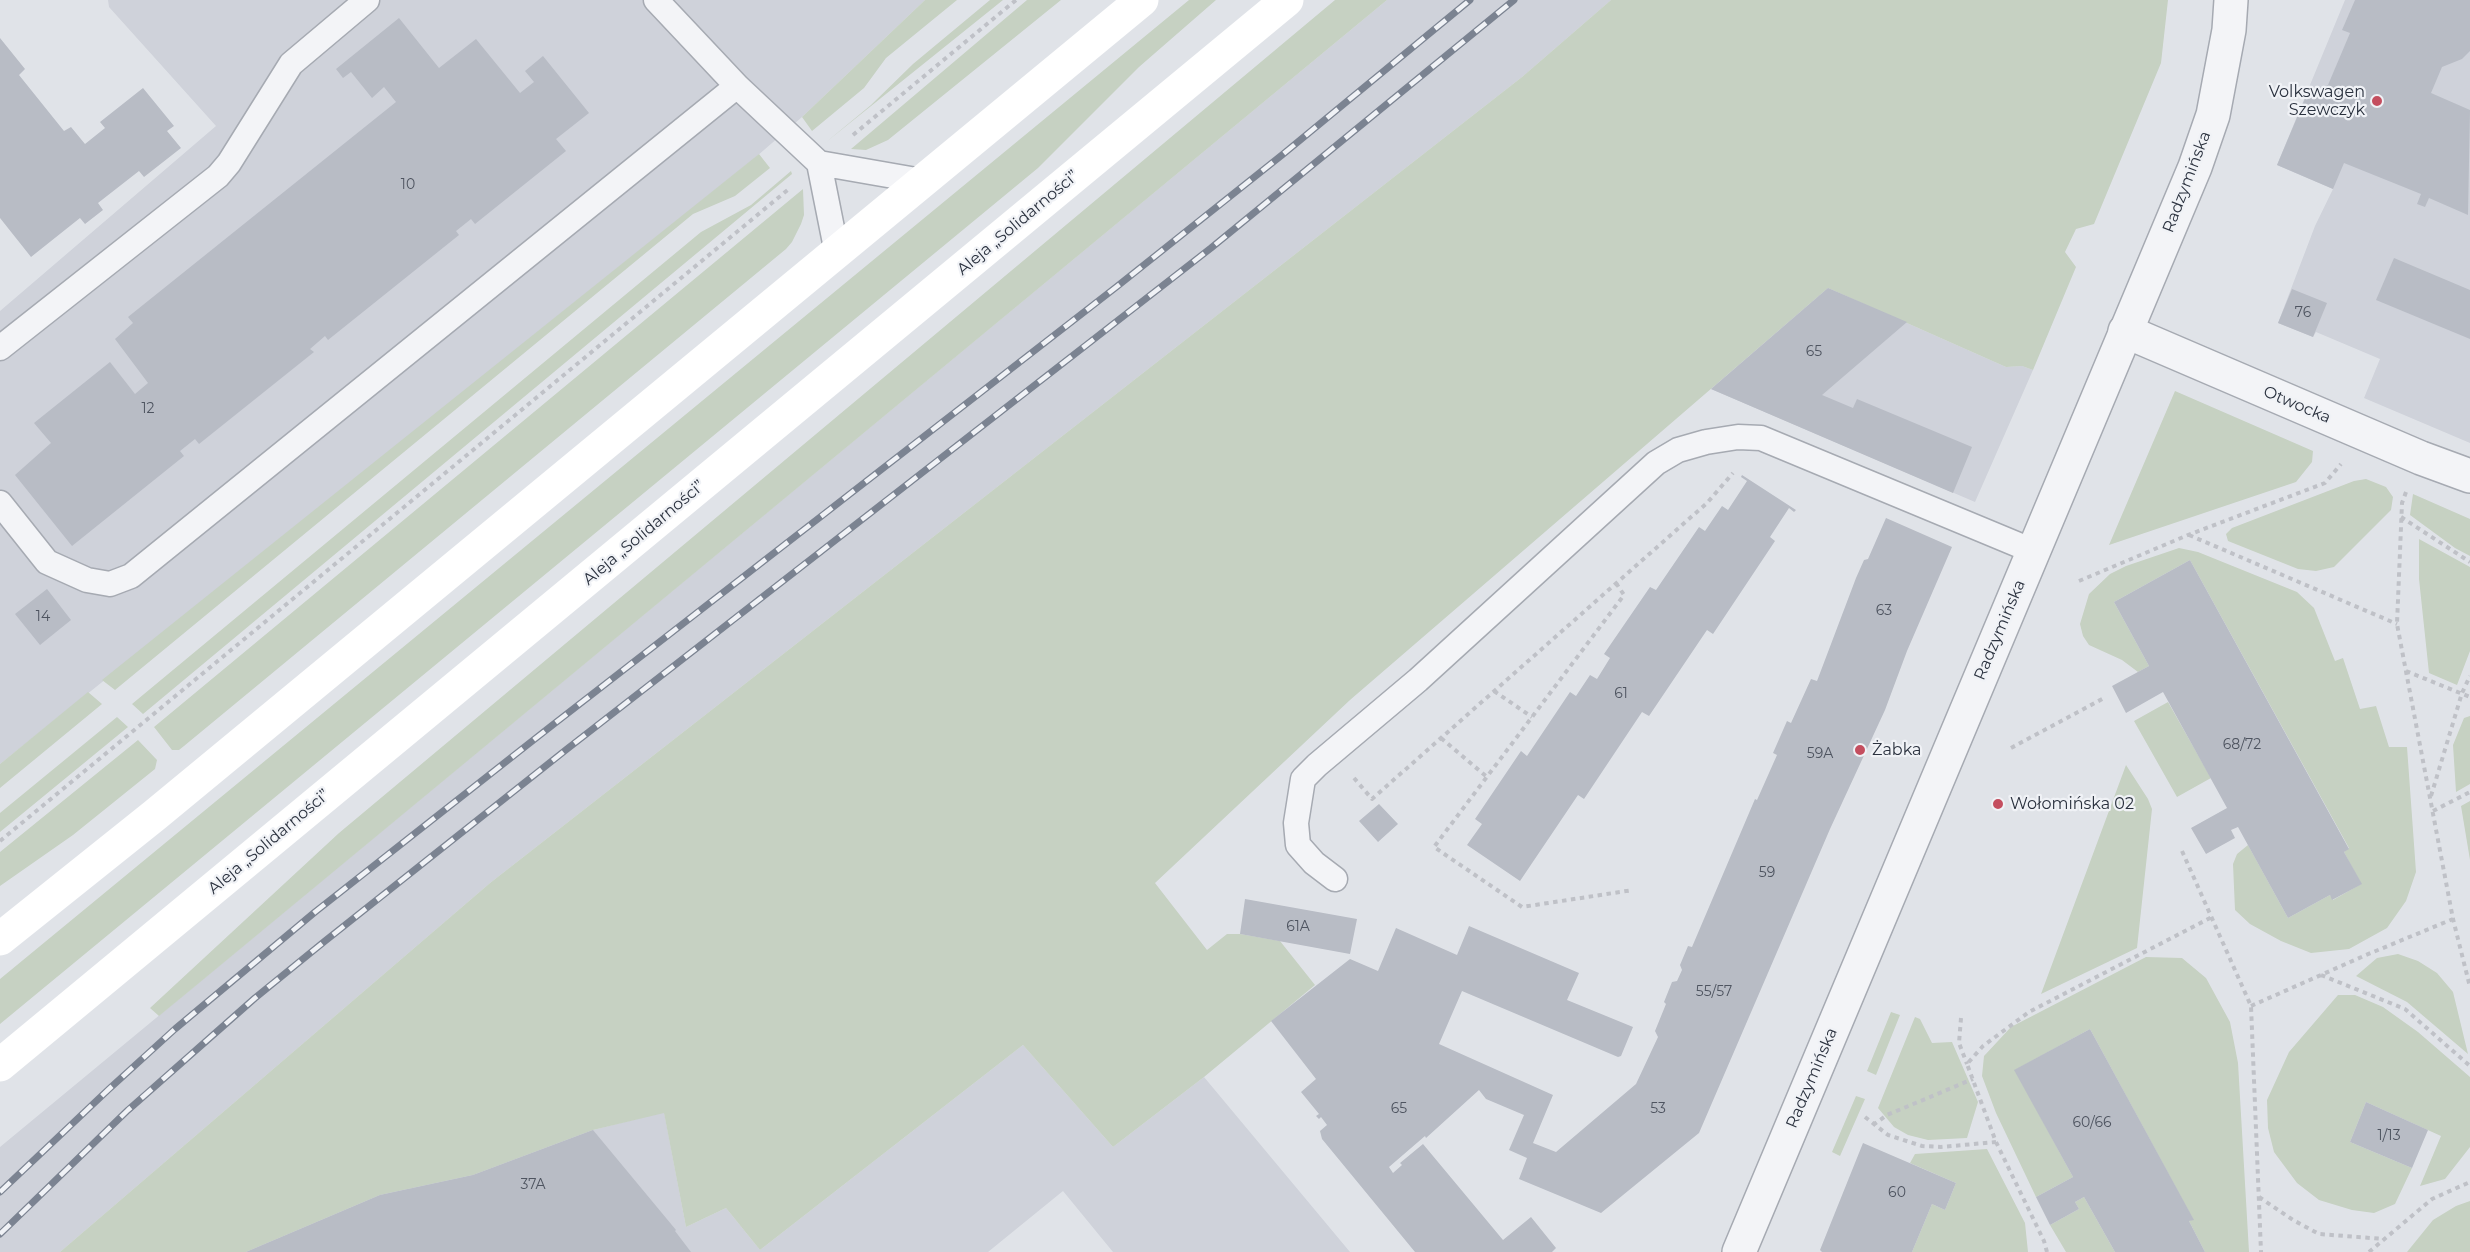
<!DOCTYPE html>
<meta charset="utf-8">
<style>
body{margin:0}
canvas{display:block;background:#e0e3e8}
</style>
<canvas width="2470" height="1252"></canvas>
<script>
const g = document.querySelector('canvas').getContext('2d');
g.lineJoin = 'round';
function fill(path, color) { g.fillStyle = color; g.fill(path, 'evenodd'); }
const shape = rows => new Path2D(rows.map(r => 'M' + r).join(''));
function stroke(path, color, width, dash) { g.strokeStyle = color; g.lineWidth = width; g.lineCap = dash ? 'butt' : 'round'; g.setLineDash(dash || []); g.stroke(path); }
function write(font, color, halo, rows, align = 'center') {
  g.font = font + ' Montserrat,sans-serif'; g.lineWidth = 4.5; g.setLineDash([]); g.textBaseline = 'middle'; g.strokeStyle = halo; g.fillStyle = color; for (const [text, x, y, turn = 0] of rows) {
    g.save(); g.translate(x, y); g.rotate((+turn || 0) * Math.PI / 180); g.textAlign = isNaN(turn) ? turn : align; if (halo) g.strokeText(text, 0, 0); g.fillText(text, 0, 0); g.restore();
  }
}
const built = shape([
 [108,0,925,0,802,117,749,163,0,764,0,311,216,126,109,7],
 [1387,0,1611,0,1522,77,490,883,60,1252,0,1252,0,1147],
 [2345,0,2470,0,2470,443,2364,398,2380,359,2316,332,2313,337,2278,323,2315,226,2333,189,2277,165],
 [1828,288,2006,367,2022,366,2033,370,1975,502,1711,389],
 [1023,1045,1113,1147,1204,1077,1350,1252,1113,1252,1063,1191,988,1252,246,1252,380,1195,473,1175,593,1130,664,1112,686,1227,726,1208,760,1250]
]);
const green = shape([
 [925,0,957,0,886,58,864,88,812,131,802,117],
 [990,0,1003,0,825,143,871,105,913,64],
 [1027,0,1061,0,888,140,866,150,851,149],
 [1189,0,1216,0,1139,67,1038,168,0,1024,0,979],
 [1335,0,1387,0,193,988,159,1016,150,1008,339,833],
 [1611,0,2168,0,2161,63,2094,224,2076,229,2065,252,2076,267,2033,370,2022,366,2006,367,1828,288,1350,700,1155,883,1207,950,1227,934,1240,934,1280,941,1315,985,1204,1077,1113,1147,1023,1045,760,1250,726,1208,686,1227,664,1113,593,1130,473,1175,380,1195,246,1252,60,1252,490,883,1522,77],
 [759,154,770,168,735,196,693,214,115,690,102,680],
 [791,171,792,174,143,714,132,704,701,232,751,205],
 [803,189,804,215,801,224,792,242,786,249,184,746,179,750,172,750,154,727],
 [2175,391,2313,451,2312,462,2296,482,2109,545],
 [2366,479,2386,487,2393,497,2391,510,2334,567,2316,571,2298,569,2228,541,2226,534,2232,528,2354,481],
 [2413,494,2470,519,2470,556,2455,548,2410,515],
 [2419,539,2470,567,2470,651,2457,685,2429,673,2419,579],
 [2179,548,2198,552,2297,592,2314,608,2335,661,2343,658,2360,709,2376,706,2389,747,2407,747,2416,872,2406,901,2387,928,2349,949,2311,953,2281,941,2250,924,2235,910,2233,864,2237,854,2248,845,2288,918,2330,895,2333,900,2361,884,2344,852,2349,848,2190,560,2114,602,2149,666,2138,672,2122,660,2089,645,2083,636,2080,624,2089,594,2110,574,2126,566],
 [88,692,102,704,0,788,0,764],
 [2168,702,2211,778,2177,797,2134,721],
 [2470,716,2470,784,2456,792,2453,745,2464,718],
 [117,717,128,727,0,832,0,813],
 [138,740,157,760,155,769,73,835,0,886,0,852],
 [2126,765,2148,799,2152,809,2137,948,2041,994],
 [2470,801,2470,860,2461,806],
 [2398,954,2418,961,2437,973,2453,992,2468,1054,2407,1002,2356,976,2377,958],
 [2146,957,2182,958,2206,978,2230,1022,2238,1063,2249,1252,2205,1252,2189,1221,2193,1219,2090,1029,2015,1070,2073,1177,2036,1197,1996,1113,1982,1076,1984,1056,2011,1027],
 [2338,995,2355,995,2383,1007,2418,1032,2470,1077,2470,1147,2445,1179,2420,1186,2441,1136,2366,1102,2350,1142,2412,1168,2395,1204,2374,1213,2352,1210,2319,1200,2297,1183,2274,1152,2268,1128,2267,1100,2289,1052],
 [1891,1012,1900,1015,1876,1075,1867,1071],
 [1915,1017,1920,1019,1932,1043,1952,1042,1978,1102,1967,1138,1928,1140,1908,1135,1894,1127,1878,1108],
 [1856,1096,1865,1099,1840,1156,1832,1152],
 [1987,1149,2025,1223,2028,1252,1912,1252,1932,1204,1945,1210,1956,1183,1910,1163,1915,1154],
 [2084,1197,2115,1252,2066,1252,2050,1225,2079,1209,2075,1202],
 [2470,1201,2470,1252,2407,1252,2433,1220,2456,1206]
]);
const building = shape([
 [2355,0,2470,0,2470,51,2462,59,2442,67,2431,93,2470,110,2468,215,2429,198,2425,207,2417,204,2421,194,2344,163,2333,189,2277,165,2309,89,2318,91,2328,85,2350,33,2342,30],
 [399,18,439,68,476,39,520,93,534,82,525,71,543,56,589,113,556,139,566,151,475,224,471,219,456,231,459,235,328,340,325,336,310,349,314,352,199,444,195,439,180,451,184,456,72,546,15,475,51,443,34,423,110,362,135,394,148,383,115,339,133,323,128,317,396,102,384,87,372,98,351,72,343,78,336,69],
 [0,38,25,69,19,75,64,131,71,127,85,144,105,128,100,122,143,88,174,126,167,131,181,148,144,177,139,171,98,203,103,210,85,224,80,218,31,257,0,218],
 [2394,258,2470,290,2470,339,2376,300],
 [1828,288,1907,322,1822,395,1853,408,1857,399,1972,447,1953,493,1711,389],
 [2292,289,2327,303,2313,337,2278,323],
 [1742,475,1796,510,1794,512,1789,508,1770,537,1775,541,1713,634,1707,630,1649,716,1642,712,1584,799,1578,795,1520,881,1467,845,1482,824,1475,819,1521,751,1527,756,1570,692,1576,696,1590,675,1597,679,1610,658,1604,654,1650,587,1656,590,1699,527,1705,531,1722,506,1728,510,1747,481,1741,477],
 [1886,518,1952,547,1907,651,1885,710,1830,829,1699,1133,1601,1213,1519,1179,1527,1158,1509,1150,1524,1115,1486,1099,1479,1090,1426,1138,1425,1136,1389,1167,1393,1173,1402,1165,1400,1163,1423,1144,1503,1240,1531,1217,1556,1248,1552,1252,1415,1252,1322,1139,1320,1131,1327,1125,1321,1117,1319,1119,1316,1116,1319,1114,1301,1092,1316,1079,1271,1021,1350,959,1378,971,1396,928,1457,955,1469,926,1579,973,1567,1000,1633,1027,1621,1056,1618,1057,1462,991,1439,1044,1553,1095,1533,1143,1556,1152,1636,1084,1658,1037,1655,1031,1666,1004,1664,1002,1672,982,1677,981,1682,970,1680,965,1688,946,1692,947,1755,799,1757,800,1777,755,1773,753,1787,721,1791,723,1811,679,1817,681,1856,578,1864,560,1868,559],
 [2190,560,2349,849,2344,852,2362,884,2332,900,2330,895,2288,918,2238,827,2231,830,2235,838,2206,854,2191,828,2227,808,2163,692,2126,713,2112,686,2149,666,2114,602],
 [47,589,71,620,40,645,15,614],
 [1379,804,1398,824,1378,842,1359,821],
 [1245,899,1357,919,1350,954,1240,934],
 [2090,1029,2194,1220,2189,1221,2205,1252,2115,1252,2084,1197,2075,1202,2079,1209,2050,1225,2036,1197,2073,1177,2014,1070],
 [2366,1102,2428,1130,2412,1168,2350,1142],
 [593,1130,676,1230,675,1231,691,1252,246,1252,380,1195,473,1175],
 [1863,1143,1956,1183,1945,1210,1932,1204,1912,1252,1822,1252,1820,1250]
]);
const path = shape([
 [853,135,1016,0],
 [2406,492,2402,503,2397,624,2453,919,2470,987],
 [2401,517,2470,562],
 [2189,535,2397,624],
 [2079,581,2188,535,2325,483,2341,464],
 [1616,583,1624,595,1434,847,1522,907,1633,890],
 [2406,671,2470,697],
 [1494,691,1532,717],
 [1441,738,1487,777],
 [2011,748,2104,698],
 [1354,778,1372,799,1707,503,1733,473],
 [2431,796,2462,693,2470,676],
 [2433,811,2470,792],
 [0,841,790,188],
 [2182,851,2251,1006,2261,1252],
 [2321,975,2405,1009,2470,1066],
 [2251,1006,2366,955,2453,919],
 [1961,1018,1959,1043,1967,1064],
 [1865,1117,1888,1135,1922,1146,1941,1147,1996,1142],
 [1873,1125,1887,1115,1973,1079],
 [2259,1197,2293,1220,2319,1234,2384,1239],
 [2047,1252,2044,1241,1996,1142,1967,1064,1983,1046,2029,1012,2212,917],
 [2369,1252,2432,1199,2470,1182]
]);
const service = shape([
 [656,0,737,86],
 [819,163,837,253],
 [0,348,218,176,229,163,291,64,367,0],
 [0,503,47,562,87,580,110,584,131,576,737,86,819,163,922,181],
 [1335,879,1314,863,1298,845,1296,823,1303,779,1317,765,1418,680,1656,463,1678,450,1706,442,1738,437,1761,438,2033,551]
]);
const minor = shape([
 [2125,331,2421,458,2470,476]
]);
const tertiary = shape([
 [1739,1252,2195,167,2213,115,2229,30,2231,0]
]);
const secondary = shape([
 [0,939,155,815,1142,0],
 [0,1065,1287,0]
]);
const rail = shape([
 [0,1192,109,1089,175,1029,315,912,550,727,1115,288,1282,155,1470,0],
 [0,1234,128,1110,255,998,325,941,567,749,1211,248,1514,0]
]);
const markers = [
 [2377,101,6,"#c44e5f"],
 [1860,750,6,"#c44e5f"],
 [1998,804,6,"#c44e5f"]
];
const numberNames = [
 ["10",408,185],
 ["76",2303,313],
 ["65",1814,352],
 ["12",148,409],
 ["63",1884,611],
 ["14",43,617],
 ["61",1621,694],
 ["68/72",2242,745],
 ["59A",1820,754],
 ["59",1767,873],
 ["61A",1298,927],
 ["55/57",1714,992],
 ["65",1399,1109],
 ["53",1658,1109],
 ["60/66",2092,1123],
 ["1/13",2389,1136],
 ["37A",533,1185],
 ["60",1897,1193]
];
const poiNames = [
 ["Volkswagen",2365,92,"right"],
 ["Szewczyk",2365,110,"right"],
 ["Żabka",1872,750],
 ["Wołomińska 02",2010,804]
];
const streetNames = [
 ["Radzymińska",2187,182,-69],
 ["Aleja „Solidarności”",1018,223,-40],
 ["Otwocka",2297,405,23],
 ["Aleja „Solidarności”",644,533,-40],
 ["Radzymińska",2000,630,-67],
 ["Aleja „Solidarności”",269,842,-40],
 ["Radzymińska",1812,1078,-67]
];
fill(built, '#cfd2da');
fill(green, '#c6d1c2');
fill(building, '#b8bcc5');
stroke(service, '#a6aab2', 27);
stroke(minor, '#a6aab2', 36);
stroke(tertiary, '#a6aab2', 36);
stroke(path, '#bfc1c7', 4, [4.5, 4.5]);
stroke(service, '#f3f4f7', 24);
stroke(minor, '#f3f4f7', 33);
stroke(tertiary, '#f3f4f7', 33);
stroke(secondary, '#fff', 33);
stroke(rail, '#7b8391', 7);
stroke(rail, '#f0f2f6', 4.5, [14]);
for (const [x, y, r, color] of markers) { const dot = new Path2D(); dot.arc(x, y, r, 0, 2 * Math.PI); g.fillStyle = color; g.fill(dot); stroke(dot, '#f0f2f6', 2); }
write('14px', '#4e5460', null, numberNames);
write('16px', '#2a313e', '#f0f2f6', poiNames, 'left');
write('16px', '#2a313e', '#f0f2f6', streetNames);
</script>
